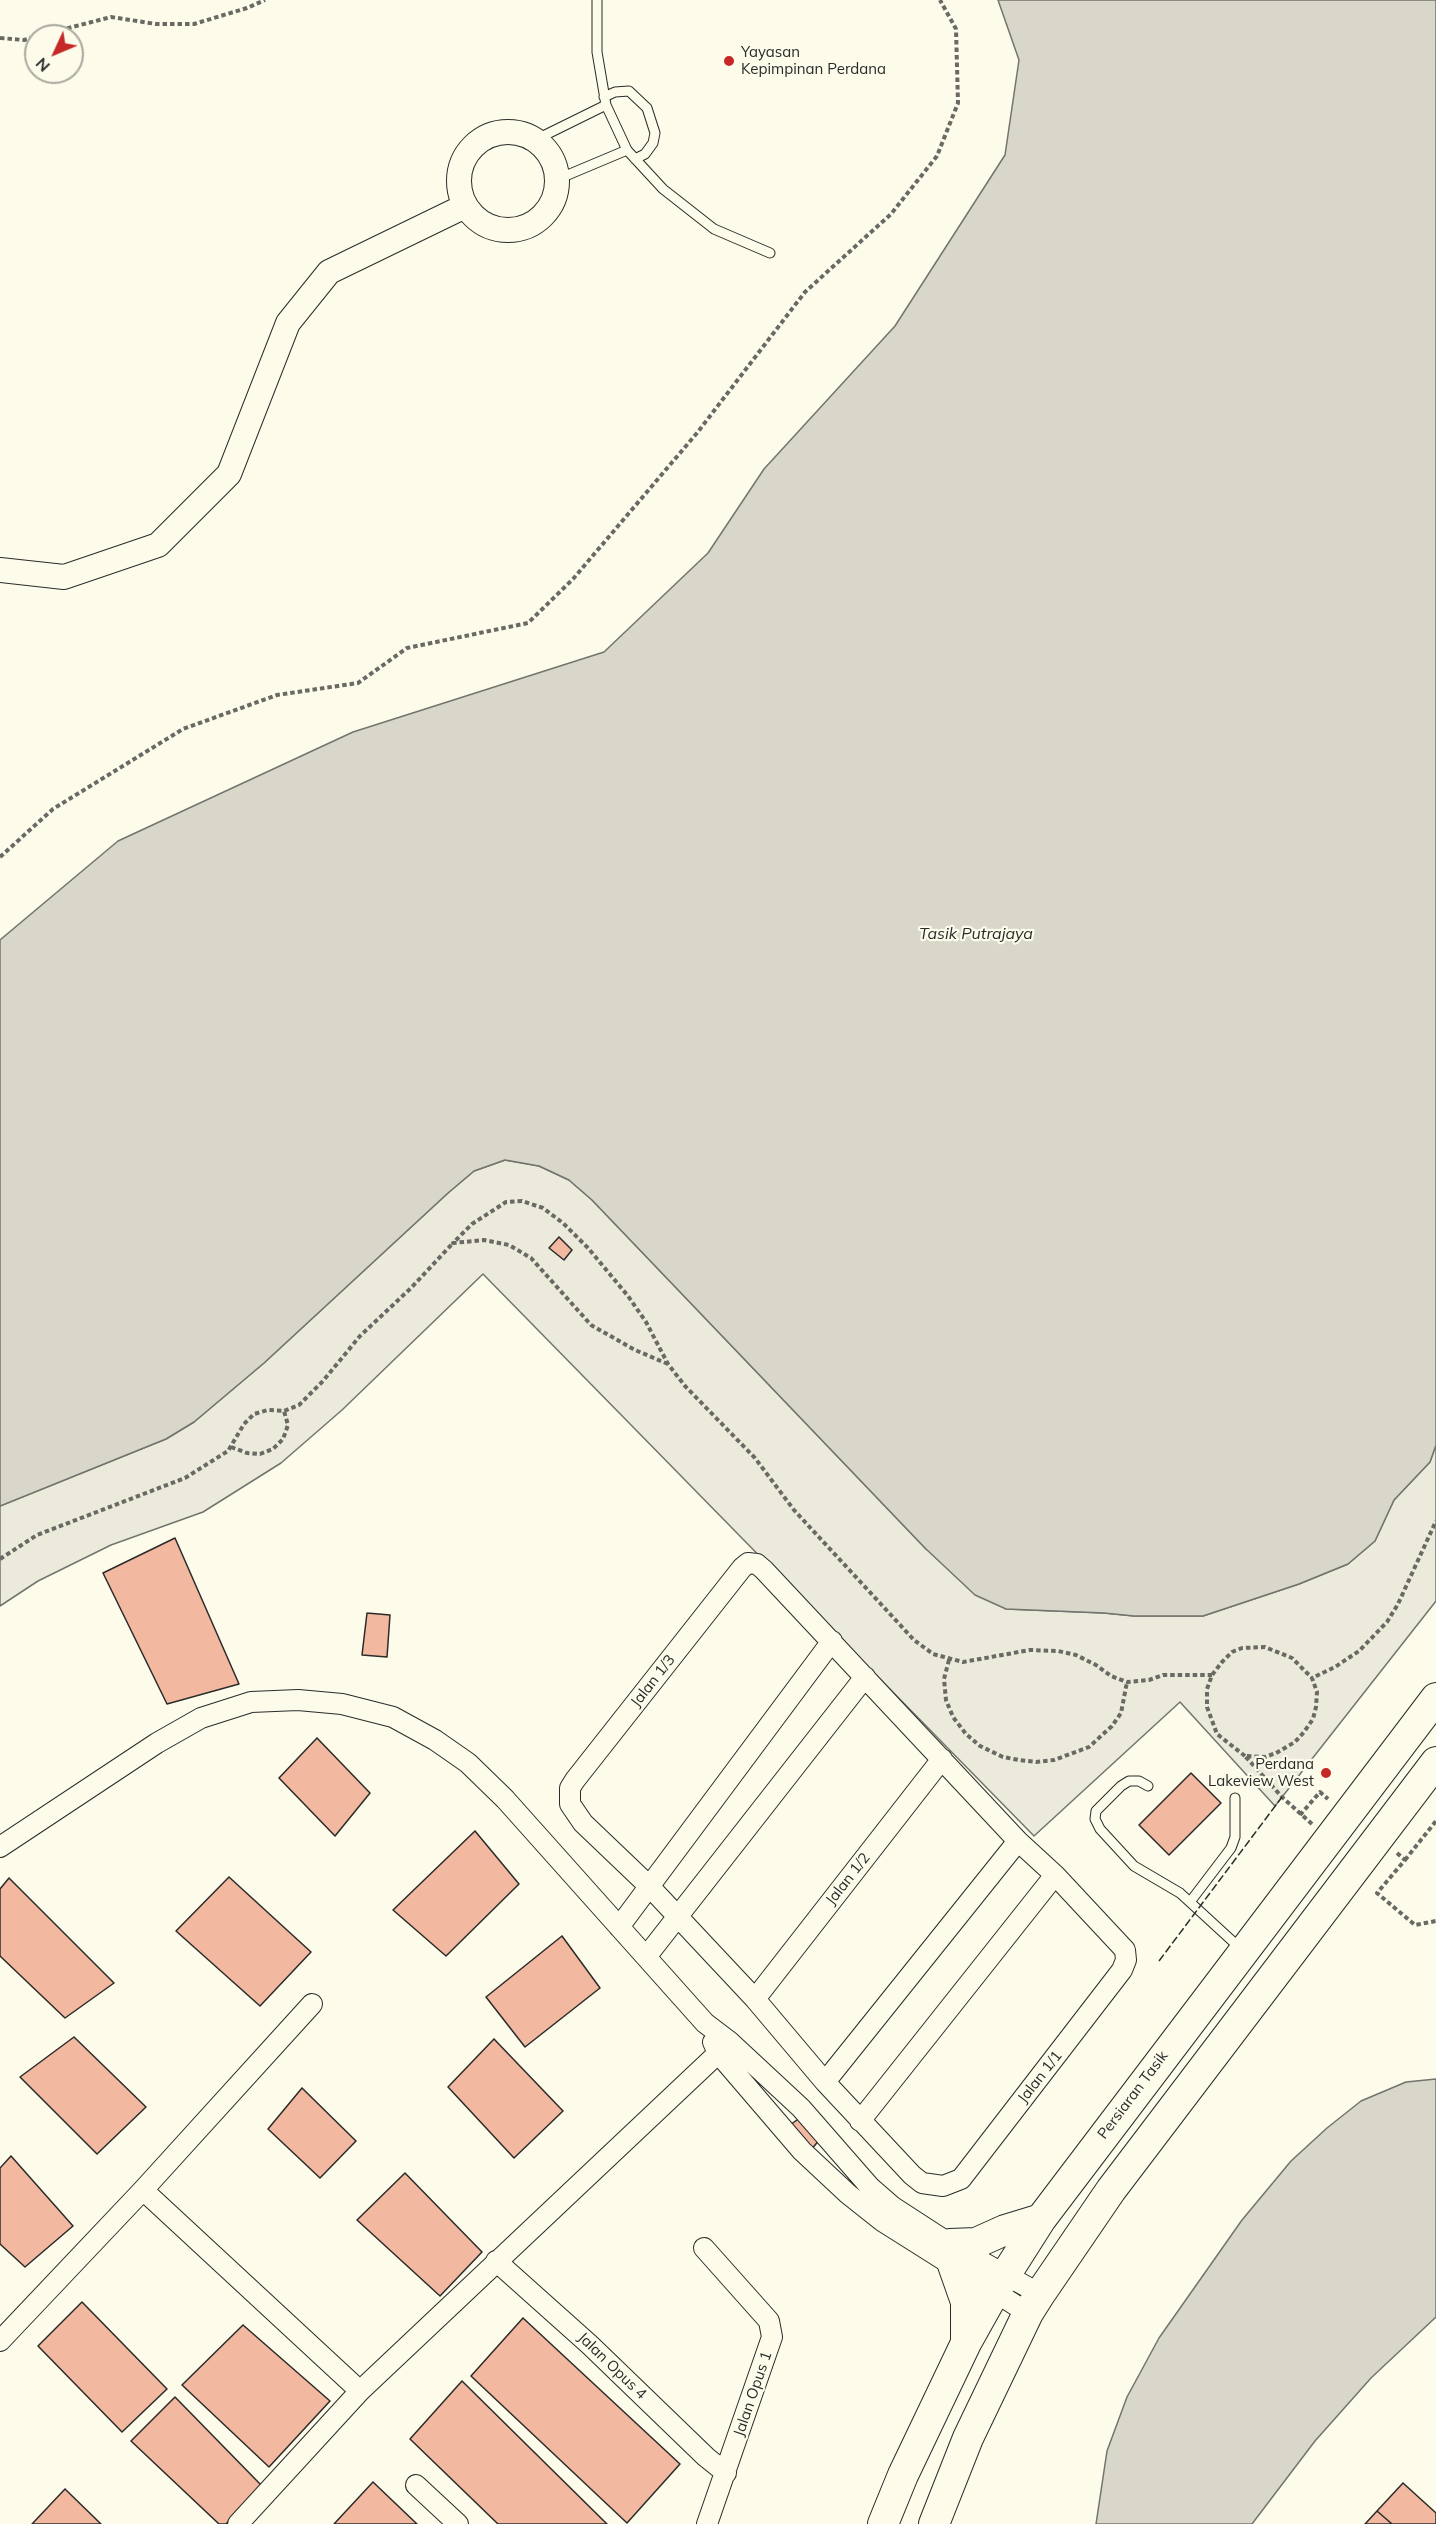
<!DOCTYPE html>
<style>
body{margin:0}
#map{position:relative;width:1436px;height:2524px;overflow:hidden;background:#fdfbea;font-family:Mulish,sans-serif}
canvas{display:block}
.north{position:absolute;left:24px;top:24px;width:60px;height:60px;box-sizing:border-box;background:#fdfbea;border:2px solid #a9a89e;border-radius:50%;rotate:226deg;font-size:16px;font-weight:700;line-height:24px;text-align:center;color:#2b2b2b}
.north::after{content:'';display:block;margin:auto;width:21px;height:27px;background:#c62828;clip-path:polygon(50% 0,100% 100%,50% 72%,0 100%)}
</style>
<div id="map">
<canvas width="1436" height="2524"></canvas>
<div class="north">N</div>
</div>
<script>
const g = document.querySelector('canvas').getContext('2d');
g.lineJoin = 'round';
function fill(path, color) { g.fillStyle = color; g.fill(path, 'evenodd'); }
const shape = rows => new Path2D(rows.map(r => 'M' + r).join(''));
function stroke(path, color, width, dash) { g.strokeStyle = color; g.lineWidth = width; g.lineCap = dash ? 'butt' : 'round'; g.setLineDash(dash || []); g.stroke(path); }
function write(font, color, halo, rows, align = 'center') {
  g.font = font + ' Mulish,sans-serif'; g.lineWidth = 4.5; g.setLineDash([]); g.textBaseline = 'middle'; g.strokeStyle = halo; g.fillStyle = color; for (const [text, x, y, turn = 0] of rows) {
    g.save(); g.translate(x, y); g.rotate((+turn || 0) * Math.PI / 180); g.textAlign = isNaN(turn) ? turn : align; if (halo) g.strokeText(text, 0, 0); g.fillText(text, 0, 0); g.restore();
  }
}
const green = shape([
 [505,1160,539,1166,569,1180,592,1200,926,1549,1006,1609,1104,1613,1134,1616,1203,1616,1299,1584,1348,1564,1375,1541,1394,1500,1430,1462,1436,1445,1436,1601,1275,1806,1180,1702,1034,1836,483,1274,342,1410,281,1463,203,1512,111,1545,38,1581,0,1606,0,1506,166,1439,194,1422,264,1363,448,1193,474,1171,505,1160]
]);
const water = shape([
 [998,0,1436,0,1436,1445,1430,1462,1394,1500,1375,1541,1348,1564,1299,1584,1203,1616,1134,1616,1104,1613,1006,1609,975,1595,926,1549,592,1200,569,1180,539,1166,505,1160,474,1171,448,1193,264,1363,194,1422,166,1439,0,1506,0,940,118,841,353,732,604,652,708,553,764,469,895,326,1005,155,1019,60,998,0],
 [1436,2079,1436,2317,1371,2378,1315,2441,1252,2524,1096,2524,1107,2451,1127,2397,1159,2338,1242,2220,1291,2161,1327,2128,1361,2101,1406,2082,1436,2079]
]);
const building = shape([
 [559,1237,572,1250,564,1260,549,1248,559,1237],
 [175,1538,239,1684,167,1704,103,1573,175,1538],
 [367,1613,390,1615,387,1657,362,1655,367,1613],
 [317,1738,370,1793,335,1836,279,1778,317,1738],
 [1191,1773,1221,1803,1169,1855,1139,1825,1191,1773],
 [475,1831,519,1884,446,1956,393,1910,475,1831],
 [229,1877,311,1952,260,2006,176,1931,229,1877],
 [9,1878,114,1983,65,2018,0,1956,0,1889,9,1878],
 [562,1936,600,1988,525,2047,486,1997,562,1936],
 [74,2037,146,2107,97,2154,20,2077,74,2037],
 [494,2039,563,2111,514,2158,448,2087,494,2039],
 [302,2088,356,2141,320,2178,268,2129,302,2088],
 [801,2117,820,2139,811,2150,790,2125,801,2117],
 [11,2156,73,2226,25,2267,0,2244,0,2168,11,2156],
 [405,2173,482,2252,440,2296,357,2220,405,2173],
 [82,2302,167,2389,122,2432,38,2346,82,2302],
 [523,2318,680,2464,627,2523,471,2376,523,2318],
 [243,2325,330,2401,269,2467,182,2385,243,2325],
 [462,2381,607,2524,498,2524,410,2439,462,2381],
 [175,2397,262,2486,226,2524,219,2524,131,2441,175,2397],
 [373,2482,417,2524,334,2524,373,2482],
 [1403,2483,1436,2513,1436,2524,1392,2524,1377,2511,1403,2483],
 [65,2489,101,2524,32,2524,65,2489],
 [1377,2511,1392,2524,1365,2524,1377,2511]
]);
const path = shape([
 [38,36,111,17,156,24,194,24,247,8,265,0],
 [0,38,24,40,36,37],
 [0,857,53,809,183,729,277,695,358,683,407,648,528,623,573,579,697,433,805,292,891,214,937,156,958,103,956,29,940,0],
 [668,1364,635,1350,591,1325,531,1258,509,1245,484,1240,453,1243,472,1224,506,1202,522,1201,543,1208,563,1223,588,1248,628,1296,646,1322,668,1364,685,1386,755,1458,794,1510,914,1640,933,1654,963,1662,1030,1650,1058,1651,1076,1655,1096,1665,1111,1676,1127,1682,1149,1680,1163,1675,1212,1675],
 [231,1447,247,1453,260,1454,273,1449,283,1439,288,1425,284,1411],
 [0,1559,37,1535,185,1478,228,1451,244,1424,254,1414,268,1410,284,1411,299,1405,323,1381,360,1336,411,1288,453,1243],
 [949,1660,944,1679,946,1700,953,1717,966,1734,980,1746,1003,1757,1019,1760,1036,1762,1054,1760,1089,1747,1112,1726,1121,1713,1127,1682],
 [1245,1756,1217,1734,1207,1707,1207,1689,1212,1675,1222,1662,1232,1652,1242,1648,1265,1647,1292,1658,1312,1678],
 [1300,1815,1320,1792,1328,1799],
 [1312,1824,1282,1797,1245,1756,1265,1757,1276,1753,1295,1742,1304,1732,1313,1719,1316,1707,1317,1692,1312,1678,1335,1667,1359,1651,1387,1622,1398,1604,1436,1521],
 [1397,1853,1405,1860,1377,1893,1415,1925,1436,1921],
 [1405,1860,1436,1821]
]);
const service = shape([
 [597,0,597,52,606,105,627,150,663,189,714,229,770,253],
 [604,97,615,92,629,91,647,108,655,133,653,143,645,154,635,159],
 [535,140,606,105],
 [558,179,627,150],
 [1148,1786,1139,1781,1129,1781,1121,1786,1096,1811,1095,1819,1100,1829,1134,1866,1180,1893,1241,1949],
 [1190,1902,1231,1848,1235,1837,1235,1798]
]);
const minor = shape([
 [748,1563,757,1564,764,1570,1018,1841,1055,1875,1125,1950,1126,1960,1122,1970,961,2179,943,2186,922,2183,912,2175,825,2082,755,1999,650,1887,583,1823,570,1804,570,1788,575,1780,742,1568,748,1563],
 [0,1847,157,1743,201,1718,251,1702,298,1700,342,1704,393,1717,435,1740,468,1763,505,1799,705,2023,730,2042,801,2108,870,2187,893,2207,950,2244,1040,2294],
 [619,1927,832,1641],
 [646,1957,865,1677],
 [755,1999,942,1759],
 [713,2042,718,2053,802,2151,848,2194,882,2221,1028,2313],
 [825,2082,1018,1841],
 [860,2121,1055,1875],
 [143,2190,360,2391],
 [704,2248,769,2321,772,2337,707,2524],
 [496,2261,590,2345,706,2457,726,2473],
 [0,2341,143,2190,312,2004],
 [416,2485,458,2524],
 [238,2524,360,2391,730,2042]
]);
const tertiary = shape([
 '459 181a49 49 0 1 1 98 0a49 49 0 1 1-98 0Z',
 [0,570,64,577,158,545,229,474,288,323,329,272,465,206]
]);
const primary = shape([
 [950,2244,976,2243,1005,2230,1041,2219],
 [953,2265,966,2302,966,2340],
 [883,2524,903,2475,966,2343,994,2293,1041,2219,1436,1698],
 [934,2524,968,2438,1028,2313,1040,2294,1111,2190,1436,1762]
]);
const fence = shape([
 [1159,1961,1282,1797]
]);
const markers = [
 [729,61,6,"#c62828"],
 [1326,1773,6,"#c62828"]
];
const poiNames = [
 ["Yayasan",741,52],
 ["Kepimpinan Perdana",741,69],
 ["Perdana",1314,1764,"right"],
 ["Lakeview West",1314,1781,"right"]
];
const streetNames = [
 ["Jalan 1/3",653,1681,-52],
 ["Jalan 1/2",848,1879,-52],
 ["Jalan 1/1",1040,2077,-52],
 ["Persiaran Tasik",1133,2095,-53],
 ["Jalan Opus 4",612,2366,44],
 ["Jalan Opus 1",753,2394,-71]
];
const waterNames = [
 ["Tasik Putrajaya",976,934]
];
fill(green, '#ecebdb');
stroke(green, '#74746e', 1.5);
fill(water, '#d8d7c9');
stroke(water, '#74746e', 1.5);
fill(building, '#f2b8a0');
stroke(building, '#2b2b2b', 1.5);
stroke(service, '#2b2b2b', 11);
stroke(minor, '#2b2b2b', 22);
stroke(tertiary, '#2b2b2b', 26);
stroke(primary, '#2b2b2b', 32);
stroke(path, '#6a6964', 4, [4.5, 3]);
stroke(service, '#fdfbea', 9);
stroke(minor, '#fdfbea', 20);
stroke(tertiary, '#fdfbea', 24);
stroke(primary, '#fdfbea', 30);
stroke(fence, '#2b2b2b', 1.5, [8, 3]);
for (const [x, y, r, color] of markers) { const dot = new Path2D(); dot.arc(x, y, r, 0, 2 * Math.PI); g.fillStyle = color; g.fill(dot); stroke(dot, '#fdfbea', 2); }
write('15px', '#2b2b2b', '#fdfbea', poiNames, 'left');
write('15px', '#2b2b2b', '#fdfbea', streetNames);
write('italic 16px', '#2b2b2b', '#fdfbea', waterNames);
</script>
